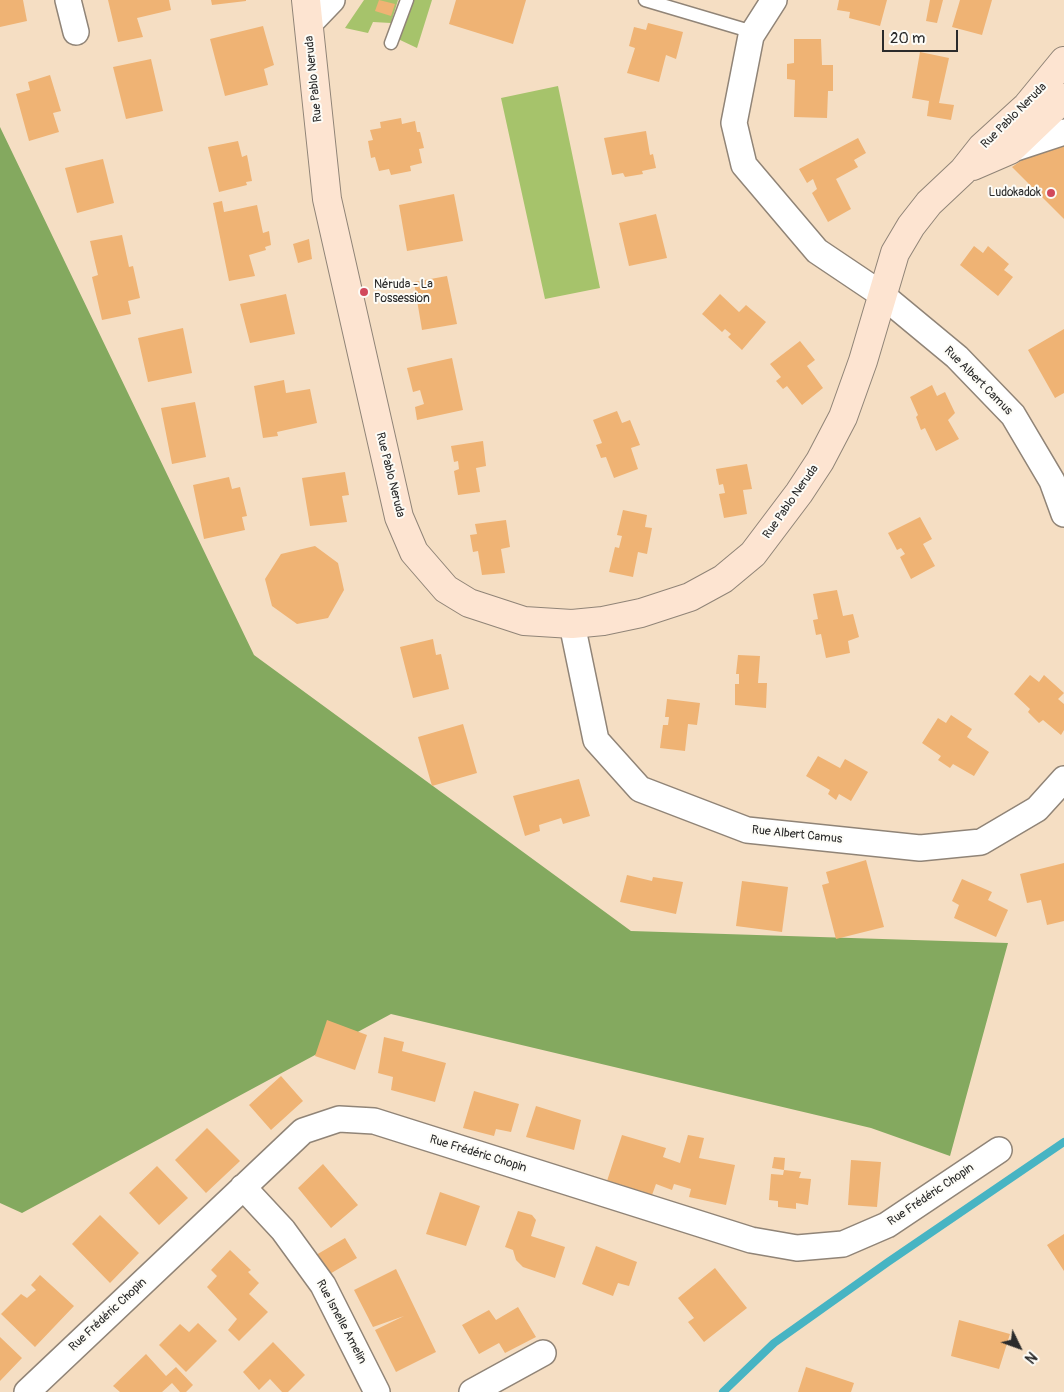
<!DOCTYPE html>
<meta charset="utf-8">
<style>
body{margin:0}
#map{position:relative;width:1064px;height:1392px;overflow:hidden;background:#f5dec3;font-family:Pangolin,sans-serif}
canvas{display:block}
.north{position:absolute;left:994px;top:1322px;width:50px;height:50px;-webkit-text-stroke:4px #fdfcf7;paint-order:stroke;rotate:132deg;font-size:14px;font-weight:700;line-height:20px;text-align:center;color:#2b2b2b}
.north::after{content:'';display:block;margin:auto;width:18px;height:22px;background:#2b2b2b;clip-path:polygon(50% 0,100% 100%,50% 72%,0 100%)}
.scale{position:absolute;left:882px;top:30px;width:76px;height:22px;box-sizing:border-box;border:2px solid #2b2b2b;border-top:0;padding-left:6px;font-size:15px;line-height:18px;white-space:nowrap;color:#2b2b2b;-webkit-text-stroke:4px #fdfcf7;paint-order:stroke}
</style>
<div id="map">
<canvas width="1064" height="1392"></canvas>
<div class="north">N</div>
<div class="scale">20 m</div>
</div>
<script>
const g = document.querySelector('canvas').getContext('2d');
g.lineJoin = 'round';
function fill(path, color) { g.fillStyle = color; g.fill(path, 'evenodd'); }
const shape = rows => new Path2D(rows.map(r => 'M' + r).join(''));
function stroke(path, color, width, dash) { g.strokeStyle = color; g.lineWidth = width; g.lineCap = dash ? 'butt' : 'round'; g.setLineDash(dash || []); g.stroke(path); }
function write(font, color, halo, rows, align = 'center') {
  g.font = font + ' Pangolin,sans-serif'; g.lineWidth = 4; g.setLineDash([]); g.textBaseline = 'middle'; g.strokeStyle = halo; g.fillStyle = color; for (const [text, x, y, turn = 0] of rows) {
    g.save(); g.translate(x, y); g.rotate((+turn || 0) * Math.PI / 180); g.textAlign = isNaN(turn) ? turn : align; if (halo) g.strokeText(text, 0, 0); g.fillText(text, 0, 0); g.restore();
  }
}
const green = shape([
 [364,0,398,0,391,23,373,22,368,33,345,28],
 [414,0,432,0,417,48,398,39],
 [558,86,600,288,545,299,501,98]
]);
const forest = shape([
 [0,127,254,655,631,931,1008,943,950,1156,871,1128,391,1014,22,1213,0,1203]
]);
const stream = shape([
 [723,1392,774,1343,888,1262,1064,1142]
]);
const building = shape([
 [0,0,23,0,27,21,0,27],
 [108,0,169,0,171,10,137,18,143,37,118,42],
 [211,0,246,0,246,1,212,5],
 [379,0,395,4,391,16,375,11],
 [456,0,526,0,513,44,449,24],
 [839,0,887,0,880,26,849,18,850,12,837,10],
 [930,0,943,0,937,23,926,21],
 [960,0,992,0,982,35,952,27],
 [648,23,683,32,676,59,666,55,659,82,627,73,635,48,629,46,634,27,646,30],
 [263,26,274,65,264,69,268,85,225,96,210,39],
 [794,39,821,39,822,65,833,65,833,91,828,91,827,118,794,117,795,80,787,79,787,64,794,63],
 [920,52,949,58,939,103,954,105,951,120,927,116,929,101,912,98],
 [151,59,163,111,126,119,113,67],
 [50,75,61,111,53,113,59,132,29,141,16,94,30,90,28,82],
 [401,118,402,124,415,121,417,132,420,132,424,148,419,149,422,163,410,166,411,171,391,175,389,169,379,171,375,157,371,158,368,141,373,140,370,130,381,128,380,122],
 [646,131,650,155,653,154,656,168,642,171,643,174,625,177,623,173,612,175,604,138],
 [858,138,866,153,854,160,858,167,836,179,851,209,828,222,812,193,817,189,813,179,807,183,799,169],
 [238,141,242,157,247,155,252,181,246,182,247,185,219,192,208,147],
 [1064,144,1064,219,1012,167,1025,158],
 [103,159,114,203,77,213,65,168],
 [454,194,463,241,407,251,399,205],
 [222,201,224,212,257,205,263,233,269,231,271,245,265,247,266,250,249,255,255,276,229,281,213,203],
 [656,214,667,258,629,266,619,223],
 [122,235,129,267,133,266,140,298,128,301,131,314,102,320,92,277,98,275,90,241],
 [309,239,312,259,298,263,293,244],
 [974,246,983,253,988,246,1009,264,1004,270,1013,277,998,296,960,265],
 [447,276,457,324,422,330,414,282],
 [286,294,295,334,250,343,240,304],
 [720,294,739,312,746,305,766,322,742,350,728,337,731,334,725,329,722,332,702,314],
 [183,328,192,373,148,382,138,338],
 [1064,329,1064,393,1055,398,1028,350],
 [800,341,815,360,807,366,823,388,802,405,787,386,783,389,776,381,781,377,770,364],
 [452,358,463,410,417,420,415,407,424,404,420,390,413,392,407,368],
 [284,380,286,393,310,389,317,423,277,432,278,436,263,438,254,386],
 [932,385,937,396,945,392,955,413,948,420,959,439,936,451,925,428,921,430,916,417,918,415,910,397],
 [195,402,206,457,172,464,161,408],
 [617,411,622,423,630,420,640,445,631,448,638,469,614,478,606,457,601,458,596,445,602,443,593,420],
 [483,441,486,466,476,468,480,492,458,495,454,471,459,469,458,461,454,462,451,446],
 [747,464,752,489,743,490,747,514,724,518,719,494,725,493,723,484,719,485,716,469],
 [345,472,349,495,342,496,347,522,310,526,302,478],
 [229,477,232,489,240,487,247,516,242,517,245,530,204,539,193,485],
 [623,510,647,515,645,527,652,528,647,554,638,552,633,577,609,572,615,547,619,548,622,536,617,535],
 [920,517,932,539,923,544,935,566,911,579,900,557,905,554,901,548,897,550,888,533],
 [506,520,510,547,501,549,505,573,482,575,478,551,473,552,470,535,477,534,475,524],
 [315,546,338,563,344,590,328,618,297,624,272,606,265,579,281,554],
 [837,590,843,616,853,614,859,637,848,641,850,653,826,658,821,634,816,635,813,620,818,619,813,594],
 [433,639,436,655,441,654,449,689,413,698,400,647],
 [738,655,760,656,758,683,767,683,766,708,735,705,735,684,739,684,739,674,736,674],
 [1030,675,1039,682,1044,675,1064,693,1058,699,1064,704,1064,730,1061,735,1043,720,1039,723,1028,712,1030,709,1014,694],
 [667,699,700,703,697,725,688,724,685,751,660,748,663,725,668,725,669,717,665,717],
 [951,715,972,729,967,737,989,752,974,776,953,764,950,768,938,760,941,756,922,743,938,718,946,723],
 [463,724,477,773,432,786,418,737],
 [818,756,840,768,845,759,868,772,851,801,839,794,836,800,828,794,830,790,806,776],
 [579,779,590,816,563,824,561,818,539,825,540,831,525,836,513,796],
 [866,860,884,927,836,939,822,885,829,883,826,872],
 [1064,863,1064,921,1047,925,1041,900,1027,903,1020,874],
 [627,875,652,881,653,877,683,882,676,914,620,902],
 [962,879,992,892,988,900,1008,910,996,937,954,918,959,905,952,901],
 [742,881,788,887,782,932,736,926],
 [327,1020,367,1035,355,1070,315,1056],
 [384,1037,404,1042,402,1051,446,1063,435,1102,391,1090,393,1077,378,1073],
 [281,1076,303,1101,271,1130,249,1105],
 [474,1091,519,1104,511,1132,496,1129,494,1136,463,1128],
 [536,1106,581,1120,574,1150,526,1137],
 [207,1128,240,1161,206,1193,175,1160],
 [622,1135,666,1148,663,1157,680,1163,688,1135,704,1138,699,1158,735,1165,726,1205,689,1197,691,1189,674,1184,672,1190,656,1184,652,1195,607,1181],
 [774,1157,785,1158,784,1170,772,1168],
 [851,1160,881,1162,877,1207,848,1205],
 [323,1164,358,1205,331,1228,298,1188],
 [157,1166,188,1198,159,1225,129,1193],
 [784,1170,801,1172,799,1178,811,1179,808,1205,796,1203,796,1209,778,1207,778,1201,769,1200,771,1174,783,1175],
 [440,1192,480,1206,466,1246,426,1234],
 [518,1211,532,1215,536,1220,531,1236,565,1247,555,1278,523,1267,516,1260,513,1250,505,1247],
 [100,1215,139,1253,110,1283,72,1244],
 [1064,1234,1064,1271,1047,1245],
 [345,1238,357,1258,328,1275,316,1255],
 [596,1246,637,1262,629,1286,618,1283,613,1296,582,1284],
 [230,1250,251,1270,248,1272,259,1283,249,1294,268,1312,239,1341,228,1330,237,1319,207,1287,217,1276,211,1270],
 [715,1268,747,1308,704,1342,688,1322,694,1318,678,1298],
 [396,1269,436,1352,396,1372,375,1330,404,1316,373,1327,354,1290],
 [40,1275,74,1306,35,1347,1,1314,21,1294,27,1298,36,1290,31,1285],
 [518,1307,536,1337,505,1353,499,1343,479,1354,462,1325,489,1310,496,1320],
 [959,1320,1010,1334,999,1369,951,1356],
 [198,1323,217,1341,186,1372,159,1345,180,1324,189,1332],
 [0,1337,22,1358,0,1381],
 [273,1342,305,1375,288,1392,282,1392,270,1379,259,1390,243,1372],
 [146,1354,166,1376,176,1367,193,1385,186,1392,180,1392,172,1383,162,1392,120,1392,113,1386],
 [806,1367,854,1383,851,1392,798,1392]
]);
const lane = shape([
 [645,0,753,32],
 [391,43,407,0]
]);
const street = shape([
 [68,0,76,32],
 [774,0,751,36,734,123,744,165,817,251,881,294,957,357,1013,415,1052,481,1064,514],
 [308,25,332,0],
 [1010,150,1064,132],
 [572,624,596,740,640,789,747,830,920,848,981,842,1037,809,1064,779],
 [243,1187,283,1230,323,1285,377,1392],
 [27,1392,303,1131,339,1119,374,1121,751,1240,797,1248,843,1244,887,1225,999,1150],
 [472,1392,543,1353]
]);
const secondary = shape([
 [306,0,327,199,399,517,414,552,446,589,469,603,524,621,572,624,603,621,641,613,690,597,723,579,753,554,799,493,820,461,843,417,863,361,895,253,911,226,929,203,963,171,982,147,1027,106,1064,61],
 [973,166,1010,150,1064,98]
]);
const markers = [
 [1051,193,5,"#d1495b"],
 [364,292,5,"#d1495b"]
];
const streetNames = [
 ["Rue Pablo Neruda",314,79,-96],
 ["Rue Pablo Neruda",1014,116,-45],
 ["Rue Albert Camus",978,381,45],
 ["Rue Pablo Neruda",390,475,76],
 ["Rue Pablo Neruda",791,502,-55],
 ["Rue Albert Camus",797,835,6],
 ["Rue Frédéric Chopin",478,1154,17],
 ["Rue Frédéric Chopin",931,1195,-34],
 ["Rue Frédéric Chopin",108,1315,-43],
 ["Rue Isnelle Amelin",341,1322,62]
];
const poiNames = [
 ["Ludokadok",1041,193],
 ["Néruda - La",374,285,"left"],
 ["Possession",374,299,"left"]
];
fill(green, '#a6c36b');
fill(forest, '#84a95f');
stroke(stream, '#47b4c3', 8);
fill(building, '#efb374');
stroke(lane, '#908477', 15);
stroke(street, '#908477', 28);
stroke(secondary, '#908477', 30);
stroke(lane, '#fff', 12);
stroke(street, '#fff', 25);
stroke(secondary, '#fde4d1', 28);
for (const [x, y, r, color] of markers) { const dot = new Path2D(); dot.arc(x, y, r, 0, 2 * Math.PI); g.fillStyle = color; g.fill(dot); stroke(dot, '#fdfcf7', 2); }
write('12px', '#2b2b2b', '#fdfcf7', streetNames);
write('12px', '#2b2b2b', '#fdfcf7', poiNames, 'right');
</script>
